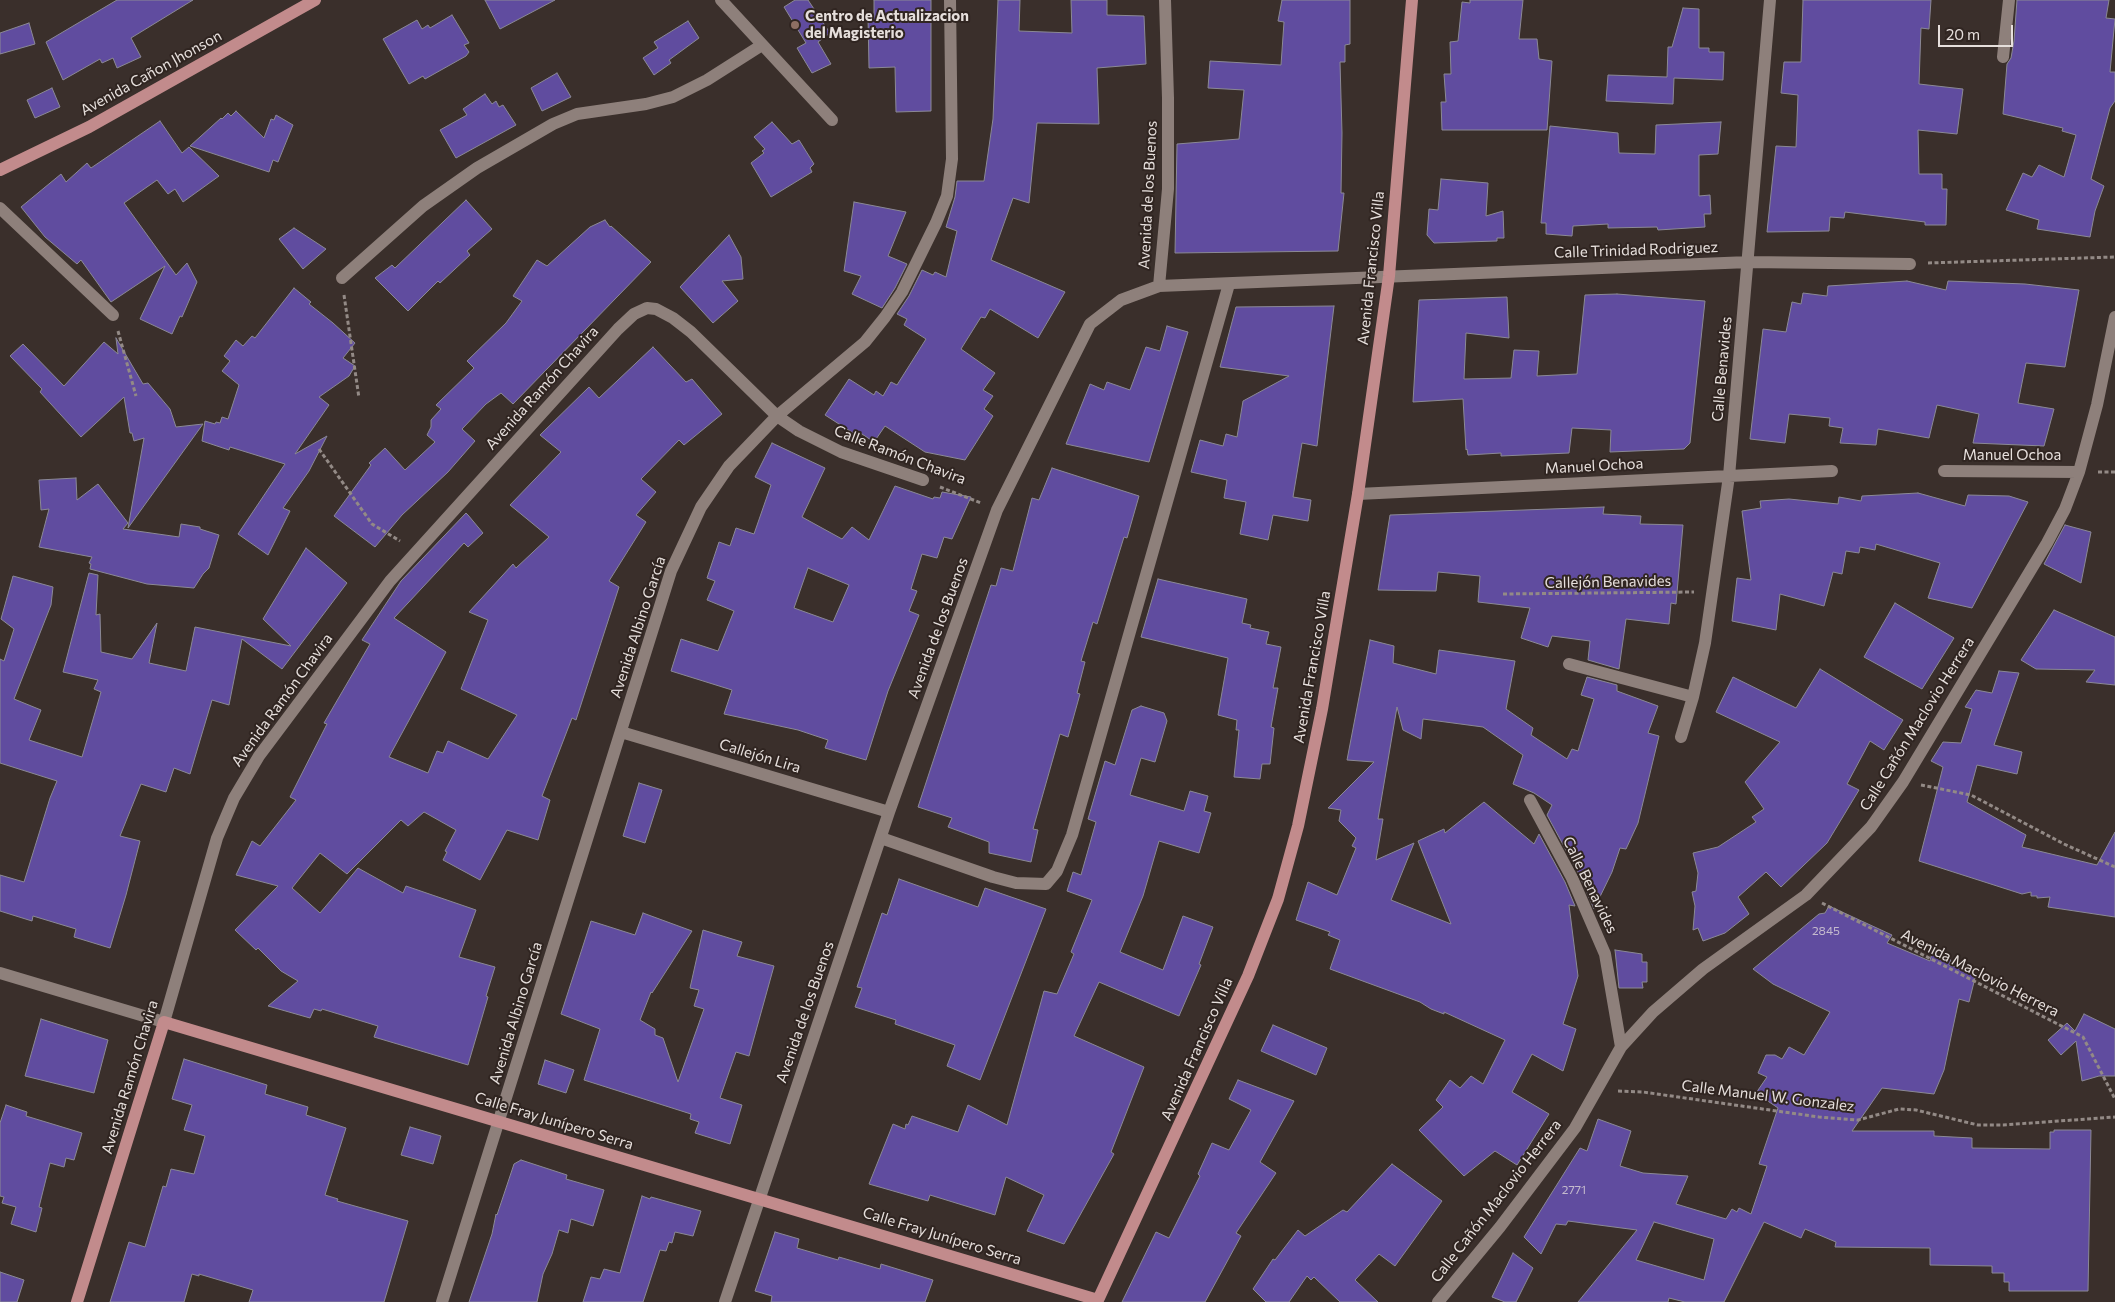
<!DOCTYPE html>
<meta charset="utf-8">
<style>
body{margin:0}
#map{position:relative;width:2115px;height:1302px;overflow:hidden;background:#3a2f2b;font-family:Commissioner,sans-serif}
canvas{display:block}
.scale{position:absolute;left:1938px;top:25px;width:75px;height:22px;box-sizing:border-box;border:2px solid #e6dfdc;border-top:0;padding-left:6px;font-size:15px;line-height:18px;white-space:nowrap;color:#e6dfdc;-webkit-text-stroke:4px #302521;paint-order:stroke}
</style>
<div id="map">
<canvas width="2115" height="1302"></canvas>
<div class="scale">20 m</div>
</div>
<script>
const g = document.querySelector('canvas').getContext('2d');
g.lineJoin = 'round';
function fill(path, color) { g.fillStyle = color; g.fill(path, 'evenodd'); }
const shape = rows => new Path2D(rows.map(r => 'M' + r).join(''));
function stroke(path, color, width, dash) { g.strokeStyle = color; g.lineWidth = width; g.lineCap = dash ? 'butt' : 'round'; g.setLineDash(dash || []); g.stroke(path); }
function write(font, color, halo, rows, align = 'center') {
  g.font = font + ' Commissioner,sans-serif'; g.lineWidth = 4; g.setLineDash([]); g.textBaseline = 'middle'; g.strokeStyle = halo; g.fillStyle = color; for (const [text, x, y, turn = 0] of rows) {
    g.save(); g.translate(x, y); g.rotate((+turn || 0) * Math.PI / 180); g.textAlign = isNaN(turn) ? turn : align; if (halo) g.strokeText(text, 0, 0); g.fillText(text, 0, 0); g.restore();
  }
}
const building = shape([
 [117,0,193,0,131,38,141,57,117,68,113,58,102,63,100,59,63,80,46,42,117,0],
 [485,0,555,0,500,29,485,0],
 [795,0,808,0,830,33,818,42,831,64,812,73,797,48,806,43,784,7,795,0],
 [874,0,931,0,931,111,896,112,895,67,869,68,868,17,874,17,874,0],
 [998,0,1020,0,1019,31,1072,33,1071,0,1107,0,1107,15,1144,16,1146,64,1097,68,1099,124,1037,123,1029,203,1013,198,991,260,1065,292,1038,338,990,309,985,318,981,317,961,349,995,373,983,390,993,396,984,409,993,416,965,460,925,452,885,426,874,442,856,430,853,433,825,415,849,379,874,395,876,391,883,396,891,382,897,385,926,339,904,325,907,319,897,314,909,296,922,270,933,275,935,272,946,277,957,231,946,227,955,197,957,181,984,181,993,119,998,0],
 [1282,0,1350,0,1350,44,1345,45,1345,62,1340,62,1342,133,1341,193,1344,193,1338,251,1175,253,1177,144,1239,139,1244,90,1208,88,1210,61,1281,65,1284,22,1278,21,1282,0],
 [1470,0,1523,0,1519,39,1537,39,1539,59,1552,61,1547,130,1442,130,1441,102,1446,102,1444,74,1451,74,1450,42,1458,41,1462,2,1470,3,1470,0],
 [1803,0,1931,0,1929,29,1921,28,1919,84,1963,89,1957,134,1918,130,1919,174,1942,174,1942,189,1947,189,1946,225,1925,225,1925,222,1845,212,1844,218,1830,217,1829,231,1767,232,1776,146,1796,147,1798,95,1781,93,1784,62,1801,62,1803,0],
 [2017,0,2109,0,2106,18,2115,19,2110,72,2115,72,2115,101,2110,108,2091,179,2104,186,2095,211,2090,237,2037,229,2039,220,2006,210,2023,173,2032,177,2039,165,2064,177,2076,135,2062,131,2063,128,2003,114,2007,64,2011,58,2014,41,2017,0],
 [1683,8,1699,9,1699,48,1709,48,1709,52,1724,52,1723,80,1674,78,1673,104,1606,101,1608,75,1667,77,1668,47,1672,47,1683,8],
 [452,15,469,43,464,45,469,52,466,56,425,79,423,76,409,84,383,39,417,20,422,29,428,25,430,28,452,15],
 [688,21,699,38,669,60,671,63,654,75,643,58,658,48,654,42,688,21],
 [29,23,35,44,0,54,0,33,29,23],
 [557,73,571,97,542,111,531,88,557,73],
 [52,88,60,107,35,118,27,100,52,88],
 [485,94,492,104,496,101,499,107,503,105,516,125,456,158,440,130,467,115,463,109,485,94],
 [236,111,264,138,271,119,274,120,276,115,293,125,278,162,273,160,269,172,190,146,221,118,222,119,228,113,231,116,236,111],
 [160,121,182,153,189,147,219,176,183,202,175,189,168,194,157,180,124,203,176,275,187,263,197,282,182,317,180,316,172,334,140,319,165,266,111,302,81,260,77,264,45,237,21,207,61,174,66,182,87,163,91,168,160,121],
 [772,122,792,144,799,140,814,164,810,168,812,172,771,197,751,163,764,153,762,151,765,149,754,137,772,122],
 [1721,122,1718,154,1699,155,1699,196,1710,195,1711,214,1704,214,1705,227,1658,230,1657,227,1608,228,1608,224,1573,226,1572,236,1546,234,1546,223,1541,223,1550,126,1618,133,1619,153,1655,154,1656,125,1721,122],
 [1441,179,1488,183,1486,216,1503,211,1504,238,1497,238,1497,241,1434,243,1427,235,1429,209,1438,210,1441,179],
 [466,200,492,229,467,251,470,255,440,283,438,281,408,311,375,278,392,265,395,268,466,200],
 [854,202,906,212,888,256,907,264,895,288,882,308,852,294,861,276,844,271,854,202],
 [605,220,610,227,611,226,651,262,513,404,501,393,486,404,462,429,475,441,448,472,402,515,375,547,334,516,371,465,369,463,385,448,405,470,435,442,427,435,431,427,431,420,441,409,436,405,474,368,467,361,506,323,522,301,513,296,537,260,547,266,590,227,605,220],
 [294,228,326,249,303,269,279,239,294,228],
 [729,235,741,257,743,279,722,281,738,301,713,323,680,287,729,235],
 [1907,281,1946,290,1948,281,2025,284,2079,290,2065,367,2026,363,2018,403,2054,409,2044,446,1973,443,1979,414,1937,405,1929,438,1878,429,1876,445,1840,443,1843,428,1829,426,1830,418,1789,414,1785,443,1750,439,1763,329,1786,332,1792,302,1801,304,1803,293,1827,296,1828,286,1907,281],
 [294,288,311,302,309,304,333,323,355,343,343,358,355,366,349,376,319,397,329,405,295,454,327,436,309,471,283,508,290,511,268,555,238,534,285,464,230,447,229,450,202,441,205,421,215,424,216,422,220,423,222,417,228,419,239,385,222,371,230,361,224,356,236,340,243,346,252,336,255,338,294,288],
 [1617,294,1705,301,1690,443,1684,449,1610,452,1611,430,1572,428,1569,453,1501,456,1501,453,1468,455,1467,449,1466,450,1463,399,1413,402,1419,300,1507,297,1509,338,1466,333,1464,379,1511,378,1514,350,1539,351,1537,376,1577,374,1585,295,1617,294],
 [1334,306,1317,446,1302,443,1293,497,1311,500,1308,521,1273,515,1268,540,1240,534,1246,502,1224,498,1227,480,1191,472,1200,440,1223,446,1226,434,1237,437,1243,401,1289,376,1220,367,1236,307,1334,306],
 [1167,326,1188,332,1149,462,1066,444,1090,384,1104,390,1107,382,1130,390,1146,347,1160,351,1167,326],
 [116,338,143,384,148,383,170,409,176,427,203,424,128,528,144,438,134,441,132,433,130,433,124,397,81,437,40,392,42,389,10,356,23,344,64,386,104,342,118,354,116,338],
 [653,347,686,382,692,379,722,414,684,445,679,440,641,479,656,492,636,515,646,522,609,581,619,587,576,720,572,718,542,796,550,800,538,840,507,830,480,880,443,860,447,852,445,851,456,830,424,812,408,826,401,820,347,874,320,853,292,888,320,913,358,868,403,893,406,886,476,910,459,957,495,967,486,996,488,997,468,1065,374,1037,378,1026,322,1009,321,1011,314,1009,310,1018,268,1006,298,981,281,971,258,948,256,950,235,930,278,886,236,875,252,841,260,846,296,800,290,797,327,724,324,723,370,644,362,640,401,581,466,513,468,515,483,533,468,547,464,543,394,618,446,652,389,757,428,773,437,751,443,753,448,741,488,759,517,715,461,689,488,620,469,612,513,564,516,568,549,537,510,505,561,452,540,435,589,387,599,398,653,347],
 [772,443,825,468,802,517,842,539,852,527,869,540,895,486,933,499,934,497,940,498,942,492,971,497,952,539,944,537,937,558,922,554,911,589,917,591,909,611,919,615,888,691,866,760,825,748,828,740,798,730,724,714,732,690,671,671,681,639,718,651,734,611,707,600,715,581,707,578,719,542,730,546,736,528,754,534,771,485,755,477,772,443],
 [808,568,849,585,833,622,794,608,808,568],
 [1052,468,1139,496,1127,538,1124,537,1097,624,1093,622,1081,661,1085,662,1077,693,1080,694,1068,737,1060,734,1033,829,1038,830,1031,862,989,853,989,842,948,827,952,818,918,807,991,585,996,586,1001,568,1013,571,1032,498,1039,500,1052,468],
 [76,478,77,500,98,484,128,523,123,529,179,537,181,524,200,527,200,529,219,535,209,568,203,574,194,588,147,584,90,569,91,564,89,563,92,557,39,547,49,509,41,510,39,480,76,478],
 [1918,493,1965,506,1968,495,2009,496,2028,502,1972,608,1928,598,1940,563,1876,544,1875,550,1860,547,1859,553,1846,551,1842,574,1833,572,1824,606,1780,594,1776,630,1732,621,1737,578,1751,580,1742,511,1761,508,1760,501,1789,499,1838,504,1839,497,1861,501,1862,496,1918,493],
 [1604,507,1603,514,1641,516,1640,524,1683,525,1676,604,1671,603,1669,624,1626,619,1619,669,1588,660,1590,641,1552,636,1548,647,1521,638,1530,608,1478,602,1480,576,1438,572,1436,591,1378,590,1390,515,1604,507],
 [2065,525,2091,532,2081,583,2044,564,2065,525],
 [306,548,347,583,282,669,242,639,229,705,212,700,190,774,174,768,166,792,141,784,120,836,140,841,126,895,110,948,74,937,76,929,33,916,32,921,0,911,0,875,24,882,50,798,57,781,0,763,0,659,4,661,14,629,1,619,13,576,53,587,51,605,14,699,41,710,29,740,82,757,101,692,94,689,98,680,63,672,89,573,98,575,96,615,100,614,101,652,132,659,157,623,149,663,186,671,195,627,291,646,263,619,306,548],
 [1158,579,1247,599,1242,623,1251,625,1250,628,1269,632,1266,644,1281,647,1273,688,1278,688,1271,727,1274,728,1270,764,1262,764,1260,779,1234,777,1239,730,1236,730,1237,720,1218,715,1228,658,1141,637,1158,579],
 [1895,603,1954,638,1922,689,1864,657,1895,603],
 [2054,610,2115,637,2115,685,2086,682,2095,670,2036,669,2021,660,2054,610],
 [1370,640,1394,646,1393,663,1436,674,1439,650,1515,661,1506,709,1533,728,1531,735,1567,759,1572,749,1578,751,1594,699,1581,695,1587,677,1617,685,1617,691,1658,706,1648,733,1659,736,1638,823,1626,849,1620,848,1612,872,1594,909,1579,874,1547,815,1552,805,1534,793,1513,784,1523,755,1483,727,1423,719,1421,739,1403,730,1397,707,1378,819,1383,819,1376,860,1414,843,1391,900,1451,924,1418,841,1444,829,1445,833,1484,802,1534,844,1539,834,1565,882,1575,906,1569,905,1578,976,1563,1024,1576,1029,1563,1071,1532,1054,1512,1092,1549,1114,1517,1165,1495,1151,1464,1176,1419,1130,1443,1107,1436,1100,1450,1080,1460,1088,1471,1076,1483,1084,1505,1040,1444,1012,1444,1014,1431,1009,1420,1002,1330,969,1340,940,1328,935,1330,932,1296,920,1308,882,1337,895,1356,848,1352,846,1356,838,1339,821,1341,810,1328,808,1374,762,1347,760,1370,640],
 [1820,669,1903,720,1884,750,1870,741,1847,784,1859,790,1827,843,1781,887,1766,872,1738,897,1749,914,1725,933,1703,941,1698,928,1693,930,1695,906,1692,892,1696,891,1698,873,1693,853,1718,847,1756,822,1752,817,1764,809,1745,782,1780,742,1716,712,1733,677,1796,708,1820,669],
 [1999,671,2019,673,1994,745,2022,752,2017,774,1977,765,1967,802,2026,835,2022,847,2097,865,2115,832,2115,917,2048,907,2050,897,2037,898,2037,896,2031,896,2031,892,2022,894,1919,861,1943,767,1931,761,1943,742,1961,743,1972,709,1965,707,1976,690,1992,693,1999,671],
 [1141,706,1164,713,1167,721,1155,762,1141,758,1130,795,1184,811,1190,791,1208,796,1204,811,1211,813,1199,853,1159,841,1143,896,1120,952,1163,970,1183,916,1213,927,1199,964,1201,965,1179,1016,1099,982,1074,1036,1144,1067,1111,1152,1114,1154,1064,1244,1027,1231,1044,1195,1006,1177,995,1215,930,1195,928,1201,869,1184,893,1124,905,1129,906,1124,908,1125,912,1116,958,1132,968,1105,1007,1125,1044,991,1057,994,1074,954,1071,952,1092,900,1067,891,1073,872,1081,875,1096,822,1088,819,1105,761,1115,765,1132,710,1141,706],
 [639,783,662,790,645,843,623,836,639,783],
 [899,879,978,907,985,888,1046,909,980,1080,947,1066,955,1045,895,1024,896,1020,855,1007,862,988,857,987,882,913,887,915,899,879],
 [1829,906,1892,935,1887,943,1930,961,1932,952,1951,960,1949,965,1974,972,1973,977,1975,978,1969,1002,1959,999,1944,1070,1934,1094,1882,1088,1852,1131,1934,1131,1934,1136,1972,1138,1972,1148,2050,1149,2050,1132,2054,1132,2054,1130,2091,1130,2088,1291,2009,1291,2009,1282,2004,1282,2004,1273,1992,1273,1992,1266,1930,1265,1930,1248,1835,1247,1836,1242,1805,1229,1801,1238,1764,1222,1724,1302,1685,1302,1669,1298,1668,1302,1578,1302,1637,1230,1568,1221,1566,1225,1556,1224,1541,1254,1524,1237,1580,1148,1587,1151,1598,1119,1631,1131,1620,1166,1643,1173,1688,1176,1676,1204,1726,1219,1732,1209,1737,1212,1739,1208,1751,1214,1767,1166,1759,1164,1778,1108,1756,1093,1767,1077,1758,1073,1766,1055,1775,1055,1782,1059,1789,1047,1804,1055,1830,1012,1773,984,1753,969,1819,914,1825,913,1829,906],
 [1654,1222,1714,1239,1704,1280,1636,1260,1654,1222],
 [643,913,692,931,652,993,651,992,640,1020,655,1029,655,1035,663,1038,678,1082,704,1009,694,1006,699,990,690,988,703,930,742,942,737,956,774,966,749,1056,736,1052,720,1098,742,1105,730,1144,695,1133,699,1122,690,1119,691,1114,584,1080,600,1029,561,1014,591,921,635,935,643,913],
 [1615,950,1642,954,1642,962,1647,962,1647,982,1642,982,1643,988,1619,988,1615,950],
 [2084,1014,2115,1029,2115,1076,2099,1076,2082,1081,2076,1041,2061,1055,2048,1040,2067,1023,2075,1031,2084,1014],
 [41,1019,108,1040,94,1093,25,1076,41,1019],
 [1273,1025,1327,1048,1316,1075,1261,1051,1273,1025],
 [184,1059,267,1085,265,1094,308,1107,306,1115,346,1128,325,1195,338,1199,337,1201,408,1221,384,1302,249,1302,253,1290,199,1274,199,1276,192,1274,184,1302,110,1302,129,1242,145,1247,163,1186,166,1187,171,1169,194,1174,205,1136,184,1130,192,1105,172,1099,184,1059],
 [545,1060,574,1070,566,1093,538,1084,545,1060],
 [1238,1080,1294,1101,1260,1162,1276,1173,1236,1233,1241,1236,1205,1302,1122,1302,1156,1232,1169,1238,1200,1176,1198,1174,1212,1143,1229,1150,1251,1110,1229,1099,1238,1080],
 [6,1105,27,1112,26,1116,82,1133,74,1160,66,1158,64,1167,50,1163,39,1207,42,1208,36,1232,11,1224,16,1207,2,1203,4,1197,0,1196,0,1123,6,1105],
 [410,1127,441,1136,433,1164,401,1155,410,1127],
 [521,1160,567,1175,566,1179,604,1190,593,1226,571,1219,568,1233,559,1230,552,1254,543,1274,537,1302,469,1302,492,1234,496,1214,497,1215,514,1164,521,1160],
 [1392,1164,1442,1201,1395,1266,1379,1254,1355,1280,1378,1302,1340,1302,1314,1277,1311,1280,1307,1276,1289,1302,1266,1302,1253,1289,1273,1259,1275,1260,1298,1230,1305,1236,1343,1210,1347,1212,1392,1164],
 [642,1196,650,1199,651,1197,701,1211,693,1236,675,1232,672,1243,669,1242,666,1251,660,1250,643,1302,583,1302,591,1277,600,1279,604,1269,620,1273,642,1196],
 [775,1232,799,1239,797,1248,838,1260,839,1257,880,1269,881,1264,933,1280,925,1302,771,1302,772,1296,755,1291,775,1232],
 [1513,1253,1533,1268,1516,1302,1505,1302,1492,1297,1513,1253],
 [0,1272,24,1280,17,1302,0,1302,0,1272]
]);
const path = shape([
 [1928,263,2115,257],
 [344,295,359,398],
 [118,331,136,396],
 [319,449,372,524,400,541],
 [2098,472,2115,472],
 [940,487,981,503],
 [1503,594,1694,592],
 [1921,785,1971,795,2064,844,2115,867],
 [1822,903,2083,1037,2115,1099],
 [1618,1091,1643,1092,1819,1117,1858,1120,1899,1109,1916,1110,1978,1125,2003,1125,2115,1117]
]);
const minor = shape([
 [721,0,832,120],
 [2003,57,2009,0],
 [0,208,113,315],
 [342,278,423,206,477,168,553,124,577,114,646,104,673,97,707,80,762,45],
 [1159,286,1168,189,1168,98,1165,0],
 [1944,471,2079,472],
 [1358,494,1832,471],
 [1569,664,1693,697],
 [621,732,889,812],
 [1681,737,1693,697,1705,643,1729,476,1770,0],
 [1530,800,1572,878,1605,954,1621,1047],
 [881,838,993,877,1016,883,1046,884,1057,871,1072,835,1229,284],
 [0,973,164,1022,217,838,234,798,259,756,390,581,618,329,634,314,647,308,656,309,673,318,691,332,777,416,799,431,841,452,923,480],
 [442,1302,671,571,701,507,729,466,777,416,865,342,885,317,902,292,936,223,947,196,952,159,950,0],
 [725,1302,889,812,997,510,1090,324,1121,300,1159,286,1749,262,1910,264],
 [1438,1302,1500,1227,1575,1128,1621,1047,1653,1012,1703,969,1806,895,1871,827,1903,782,2047,543,2065,509,2079,472,2097,405,2115,317]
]);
const major = shape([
 [0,170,89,127,315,0],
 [77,1302,164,1022,1098,1300,1248,976,1278,899,1298,826,1322,709,1358,494,1389,276,1412,0]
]);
const markers = [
 [795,25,5,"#8d6e63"]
];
const numberNames = [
 ["2845",1826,931],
 ["2771",1574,1190]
];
const poiNames = [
 ["Centro de Actualizacion",805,16],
 ["del Magisterio",805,33]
];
const streetNames = [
 ["Avenida Cañon Jhonson",151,73,-29],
 ["Avenida de los Buenos",1148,195,-87],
 ["Calle Trinidad Rodriguez",1636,250,-2],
 ["Avenida Francisco Villa",1371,268,-84],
 ["Calle Benavides",1722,369,-85],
 ["Avenida Ramón Chavira",542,388,-48],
 ["Calle Ramón Chavira",900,455,21],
 ["Manuel Ochoa",2012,455],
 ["Manuel Ochoa",1594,466,-3],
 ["Callejón Benavides",1608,582,-1],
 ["Avenida Albino García",638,627,-72],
 ["Avenida de los Buenos",938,628,-70],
 ["Avenida Francisco Villa",1312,667,-80],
 ["Avenida Ramón Chavira",282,700,-54],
 ["Calle Cañón Maclovio Herrera",1917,724,-58],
 ["Callejón Lira",760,756,17],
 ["Calle Benavides",1590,885,64],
 ["Avenida Maclovio Herrera",1980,973,27],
 ["Avenida de los Buenos",805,1012,-71],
 ["Avenida Albino García",516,1013,-73],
 ["Avenida Francisco Villa",1197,1049,-66],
 ["Avenida Ramón Chavira",130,1077,-73],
 ["Calle Manuel W. Gonzalez",1768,1096,7],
 ["Calle Fray Junípero Serra",554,1121,17],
 ["Calle Cañón Maclovio Herrera",1496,1201,-52],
 ["Calle Fray Junípero Serra",942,1236,17]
];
fill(building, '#604c9f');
stroke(building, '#8b8995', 1);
stroke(path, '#938a86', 3, [4, 2.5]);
stroke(minor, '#8e807b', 12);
stroke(major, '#c28b8c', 12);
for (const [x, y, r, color] of markers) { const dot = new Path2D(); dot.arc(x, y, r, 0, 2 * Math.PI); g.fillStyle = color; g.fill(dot); stroke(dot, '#302521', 2); }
write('12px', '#c4bacd', null, numberNames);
write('bold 15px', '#e6dfdc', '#302521', poiNames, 'left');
write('15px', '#e6dfdc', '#302521', streetNames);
</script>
